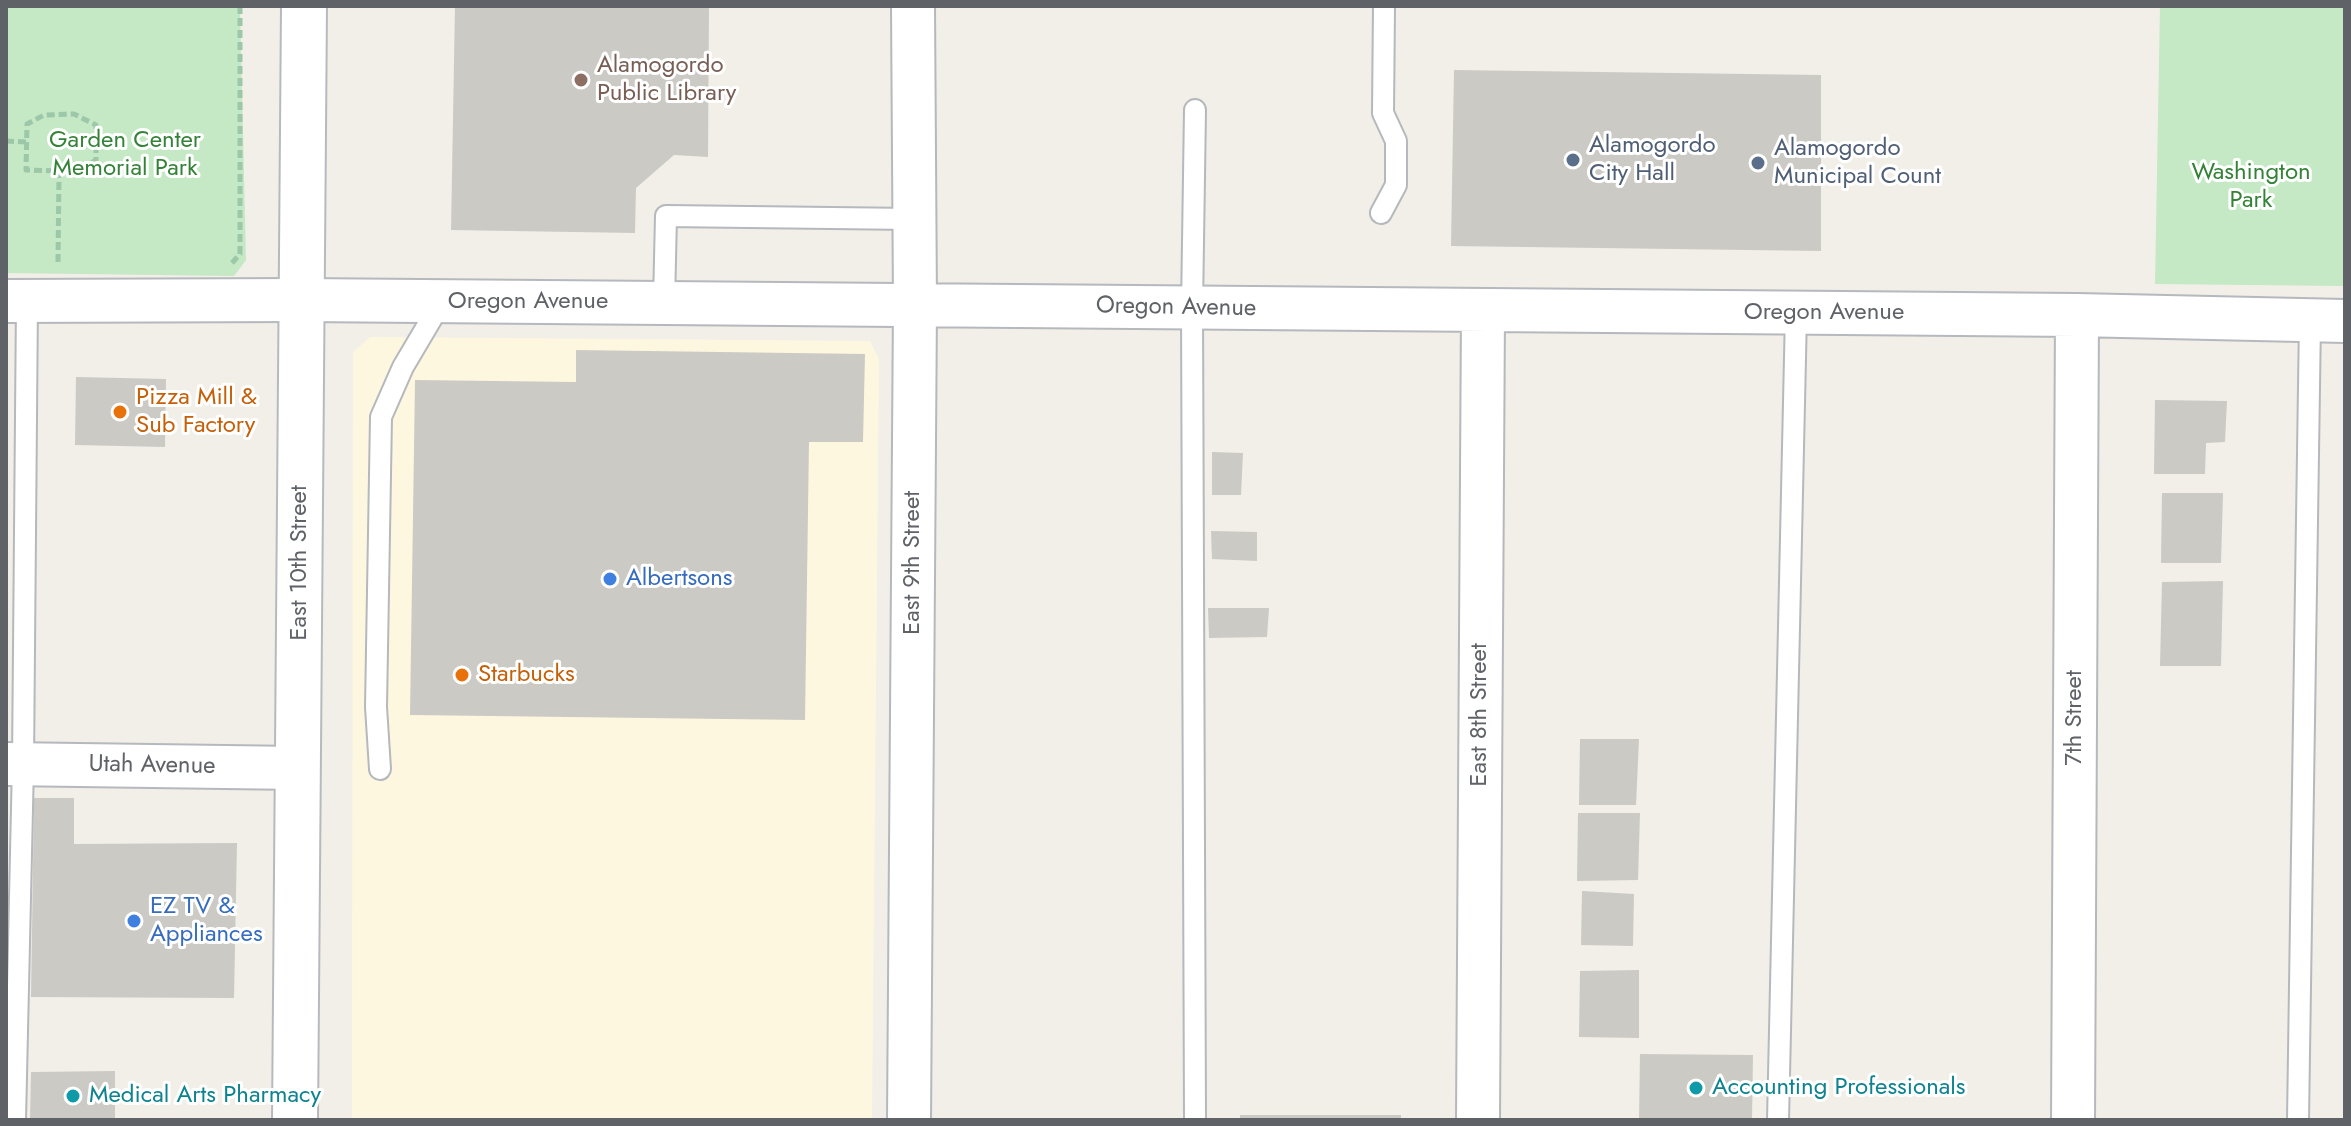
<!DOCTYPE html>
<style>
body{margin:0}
#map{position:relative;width:2351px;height:1126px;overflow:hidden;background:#f1efe8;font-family:Jost,sans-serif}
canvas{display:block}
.frame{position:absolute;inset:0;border:8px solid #5f6368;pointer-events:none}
</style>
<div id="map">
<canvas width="2351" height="1126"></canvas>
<div class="frame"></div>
</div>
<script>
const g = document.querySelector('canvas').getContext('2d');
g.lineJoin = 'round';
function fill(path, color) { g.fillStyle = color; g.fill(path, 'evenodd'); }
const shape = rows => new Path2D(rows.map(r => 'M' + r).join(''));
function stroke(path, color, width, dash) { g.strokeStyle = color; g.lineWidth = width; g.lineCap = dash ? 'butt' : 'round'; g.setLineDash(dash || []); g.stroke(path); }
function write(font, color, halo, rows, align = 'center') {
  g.font = font + ' Jost,sans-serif'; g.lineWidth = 6; g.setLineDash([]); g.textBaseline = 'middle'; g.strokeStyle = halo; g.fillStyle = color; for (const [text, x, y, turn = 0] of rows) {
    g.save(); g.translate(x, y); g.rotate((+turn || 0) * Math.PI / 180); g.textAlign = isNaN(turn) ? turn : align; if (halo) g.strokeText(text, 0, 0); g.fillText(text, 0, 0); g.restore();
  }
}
const commercial = shape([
 [370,337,870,341,879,359,872,1120,352,1120,353,352]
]);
const green = shape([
 [6,6,240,6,246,260,234,276,6,273],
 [2160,6,2345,6,2345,286,2155,284]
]);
const building = shape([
 [455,6,709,6,708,157,674,155,636,188,635,233,451,230],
 [1454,70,1821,75,1821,251,1451,246],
 [576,350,865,354,863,442,809,442,805,720,410,715,415,380,576,382],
 [76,377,166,379,165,447,75,445],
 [2155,400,2227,401,2225,442,2206,443,2205,474,2154,474],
 [1212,452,1243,453,1241,495,1212,495],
 [2162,493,2223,493,2221,563,2161,563],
 [1211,531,1257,532,1257,561,1212,559],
 [2223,581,2221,666,2160,666,2162,582],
 [1208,608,1269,608,1267,637,1209,638],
 [1580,739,1639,739,1636,805,1579,805],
 [34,798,74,798,74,844,237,843,234,998,31,997],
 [1578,813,1640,813,1638,880,1577,881],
 [1582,891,1634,894,1633,946,1581,945],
 [1639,970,1639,1038,1579,1037,1580,971],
 [1640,1054,1753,1055,1752,1120,1639,1120],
 [115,1071,115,1120,30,1120,31,1072],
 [1240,1115,1401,1115,1401,1120,1240,1120]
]);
const path = shape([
 [6,141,26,142],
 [58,262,59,171,26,170,27,124,44,115,74,114,96,125,96,160,78,171,59,171],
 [232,263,240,254,240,6]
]);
const service = shape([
 [1381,213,1396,185,1396,141,1383,113,1384,6],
 [664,303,666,216,913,219],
 [380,769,376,707,381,417,403,367,442,301],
 [15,1120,23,764,27,301],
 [1195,1120,1192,308,1195,110],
 [1778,1120,1796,313],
 [2298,1120,2310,320]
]);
const minor = shape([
 [6,301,301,300,664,303,2077,315,2345,321],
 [6,764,298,768],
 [909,1120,915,305,913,6],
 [1478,1120,1483,311],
 [2073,1120,2077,315]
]);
const secondary = shape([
 [295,1120,304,6]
]);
const markers = [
 [581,80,8,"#8d6e63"],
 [1573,160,8,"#5c6f8a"],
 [1758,163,8,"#5c6f8a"],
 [120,412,8,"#e8710a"],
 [610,579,8,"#3f7fe0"],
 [462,675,8,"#e8710a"],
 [134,921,8,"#3f7fe0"],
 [1696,1088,8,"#0f9aa8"],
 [73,1096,8,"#0f9aa8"]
];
const educationNames = [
 ["Alamogordo",597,66],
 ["Public Library",597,94]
];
const parkNames = [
 ["Garden Center",125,141],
 ["Memorial Park",125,169],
 ["Washington",2251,173],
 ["Park",2251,201]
];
const serviceNames = [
 ["Alamogordo",1589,146],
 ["City Hall",1589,174],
 ["Alamogordo",1774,149],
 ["Municipal Count",1774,177]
];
const streetNames = [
 ["Oregon Avenue",528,302],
 ["Oregon Avenue",1176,308,1],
 ["Oregon Avenue",1824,313],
 ["East 10th Street",300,563,-90],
 ["East 9th Street",913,563,-90],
 ["East 8th Street",1480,715,-90],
 ["7th Street",2075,718,-90],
 ["Utah Avenue",152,766,1]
];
const foodNames = [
 ["Pizza Mill &",136,398],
 ["Sub Factory",136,426],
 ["Starbucks",478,675]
];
const shopNames = [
 ["Albertsons",626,579],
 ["EZ TV &",150,907],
 ["Appliances",150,935]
];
const cultureNames = [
 ["Accounting Professionals",1712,1088],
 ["Medical Arts Pharmacy",89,1096]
];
fill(commercial, '#fef7e0');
fill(green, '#c5e8c5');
fill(building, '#cccac5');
stroke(service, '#b5b8bc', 24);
stroke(minor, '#b5b8bc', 46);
stroke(secondary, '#b6babf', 48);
stroke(path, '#9cc7a9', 5, [8, 4]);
stroke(service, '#fff', 20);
stroke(minor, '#fff', 42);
stroke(secondary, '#fff', 44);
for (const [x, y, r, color] of markers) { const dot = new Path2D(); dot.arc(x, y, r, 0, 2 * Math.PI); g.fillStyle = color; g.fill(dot); stroke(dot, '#fff', 3); }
write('24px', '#785e54', '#fff', educationNames, 'left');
write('24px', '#348238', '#fff', parkNames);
write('24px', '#4e5e75', '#fff', serviceNames, 'left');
write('24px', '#5f6368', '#fff', streetNames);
write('24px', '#c56008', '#fff', foodNames, 'left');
write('24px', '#366cbe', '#fff', shopNames, 'left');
write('24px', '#0d838f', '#fff', cultureNames, 'left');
</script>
